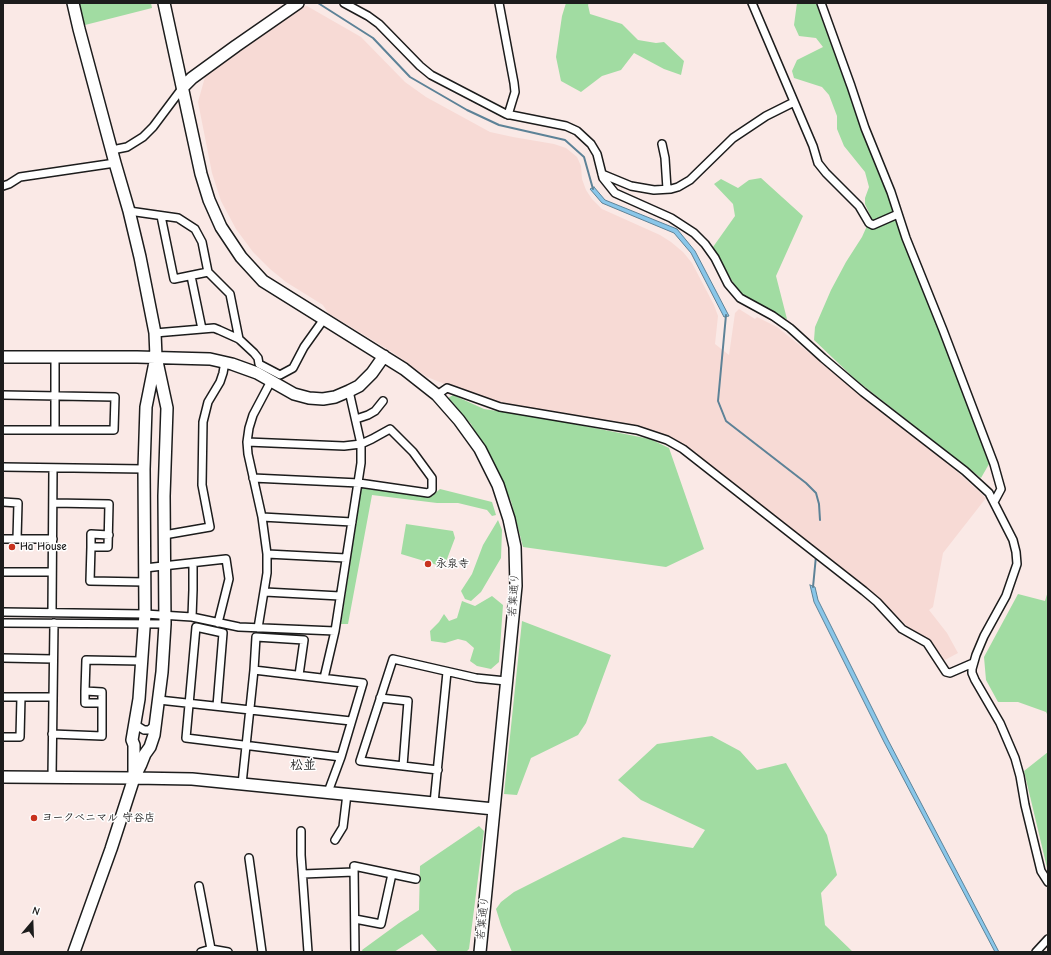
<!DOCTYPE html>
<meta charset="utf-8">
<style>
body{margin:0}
#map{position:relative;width:1051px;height:955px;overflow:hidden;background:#fae9e6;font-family:"Comic Neue",sans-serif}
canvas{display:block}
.frame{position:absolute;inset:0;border:4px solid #1c1c1c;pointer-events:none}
.north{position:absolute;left:12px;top:903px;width:40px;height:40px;-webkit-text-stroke:3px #fff;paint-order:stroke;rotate:19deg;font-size:11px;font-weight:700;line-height:16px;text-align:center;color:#1c1c1c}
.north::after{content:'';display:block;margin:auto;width:14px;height:18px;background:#1c1c1c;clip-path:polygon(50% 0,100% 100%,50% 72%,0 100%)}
</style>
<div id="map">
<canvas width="1051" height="955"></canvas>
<div class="frame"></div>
<div class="north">N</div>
</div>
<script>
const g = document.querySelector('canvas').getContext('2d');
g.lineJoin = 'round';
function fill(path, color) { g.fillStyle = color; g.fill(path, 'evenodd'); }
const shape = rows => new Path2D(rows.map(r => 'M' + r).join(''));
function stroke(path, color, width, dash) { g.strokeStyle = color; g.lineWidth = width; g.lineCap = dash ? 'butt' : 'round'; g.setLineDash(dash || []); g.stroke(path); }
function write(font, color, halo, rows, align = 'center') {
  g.font = font + ' "Comic Neue","Klee One",sans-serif'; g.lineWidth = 3; g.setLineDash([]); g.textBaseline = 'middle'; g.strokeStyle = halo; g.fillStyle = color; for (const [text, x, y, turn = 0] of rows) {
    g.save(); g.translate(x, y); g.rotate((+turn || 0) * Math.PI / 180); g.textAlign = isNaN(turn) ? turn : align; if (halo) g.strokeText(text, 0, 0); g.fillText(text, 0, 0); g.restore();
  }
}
const built = shape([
 [307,6,361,37,405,82,426,97,490,132,513,137,554,144,566,148,577,157,581,166,582,179,586,190,592,199,602,209,660,235,671,242,683,252,692,263,714,305,718,316,715,344,729,355,735,313,739,309,755,319,757,317,777,327,954,469,986,498,943,553,933,607,929,610,947,633,958,653,943,661,934,645,923,636,908,627,880,600,850,574,681,444,665,435,646,429,495,404,427,377,392,352,328,313,323,305,286,282,270,269,253,252,236,229,221,201,212,173,198,102,205,77,299,7]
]);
const green = shape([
 [66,3,151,3,152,8,85,25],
 [566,3,589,3,588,5,590,14,622,24,638,40,656,43,664,42,684,61,681,75,664,69,634,53,621,70,602,76,581,92,561,81,556,57,562,16],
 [797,3,816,3,876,168,893,207,905,244,957,378,989,464,981,478,856,380,814,340,815,327,831,290,846,262,862,237,871,217,865,204,865,198,869,187,865,172,844,146,837,129,837,116,829,95,822,87,794,78,792,71,797,60,823,47,816,38,799,36,794,25],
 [761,178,803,216,776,276,787,319,780,317,739,293,713,247,735,216,733,204,714,184,721,179,738,188,749,180],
 [453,395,484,409,549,419,650,439,669,448,704,549,666,567,523,547,511,501,471,424,448,398],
 [362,485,432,496,440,489,492,502,496,515,492,516,487,510,458,503,437,503,372,495,348,624,341,624],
 [498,520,502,530,501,558,481,592,471,601,465,599,461,591,472,574,483,545],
 [406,524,453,531,455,538,444,567,401,554],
 [1048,591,1048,716,1046,712,1018,702,998,702,986,680,984,657,1018,594,1045,601],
 [492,596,503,605,499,662,491,669,477,666,470,661,474,648,466,641,458,639,445,643,431,641,430,631,439,622,444,614,449,621,457,618,462,601,475,606],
 [522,621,611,655,586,723,578,735,531,758,517,795,504,794],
 [712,736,740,751,757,770,786,763,827,835,837,875,821,893,825,925,853,952,512,952,501,925,496,909,501,902,514,892,623,837,693,848,705,830,641,800,618,780,657,744],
 [1048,752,1048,872,1024,771],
 [479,826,484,831,469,949,466,952,438,952,422,934,394,952,363,952,362,950,399,923,419,910,420,866]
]);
const water = shape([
 [594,187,605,200,677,229,695,251,729,316,724,317,691,253,674,233,602,203,590,189,594,187],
 [810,585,815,587,818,600,888,740,999,952,995,952,884,742,814,602,810,585]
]);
const stream = shape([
 [318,3,373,38,410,77,467,110,499,125,565,140,584,157,593,189],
 [726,315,718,401,726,421,806,483,816,493,819,504,820,520],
 [813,587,816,556]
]);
const street = shape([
 [344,3,368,16,379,24,420,66,431,75,506,114,566,126,577,131,591,144,597,154,603,178,615,193,671,218,694,233,705,244,715,258,728,284,740,298,773,316,790,328,823,358,863,392,965,471,989,493,1013,540,1016,552,1017,564,1006,596,984,636,976,655,972,669,972,673,975,680,1000,723,1015,758,1020,776,1025,805,1041,871,1048,882],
 [499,3,514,83,515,92,508,115],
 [752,3,813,146,818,163,826,173,859,206,869,223,873,225,898,214],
 [821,3,851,86,865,128,891,192,906,238,943,330,994,464,1001,489,994,502],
 [662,144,665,158,667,189],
 [112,150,127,147,143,137,153,127,183,87],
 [602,174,631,186,654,190,671,189,678,187,690,180,733,138,766,116,794,102],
 [3,186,9,184,20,177,115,163],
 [129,211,178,218,195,229,202,242,208,272,230,294,239,339],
 [161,216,174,279,208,272],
 [191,276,202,329],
 [155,333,214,328,219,330,239,339,254,353,258,358,259,364,280,375,293,368,304,347,324,319],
 [3,395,115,397,114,430,3,430],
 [437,395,447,388,500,407,637,430,667,440,683,449,864,591,877,602,902,629,927,643,946,672,950,673,973,663],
 [356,419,368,415,375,411,383,401],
 [55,430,55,358],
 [247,442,344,446,361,444,372,439,390,429,413,452,432,478,432,490,428,493,359,483,253,478],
 [3,467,144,469],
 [3,502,18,503,17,539],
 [53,503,109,504,108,547,91,547,90,581,145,582],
 [262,517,352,522],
 [164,535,210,527,202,485,203,422,208,402,220,382,223,373,225,362],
 [3,539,53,539],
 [91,547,91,534,109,535],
 [267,554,346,558],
 [145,568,226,559,229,579,218,623],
 [3,572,52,572],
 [265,592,340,596],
 [3,612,145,614,192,617,239,627,335,631,324,678],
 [52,612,53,469],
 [192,617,193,590,193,563],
 [3,623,165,624],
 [258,628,267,573,267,554,262,517,248,454,247,442,249,428,253,415,271,381],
 [335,631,361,463,361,444,349,391],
 [3,658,53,659],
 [254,670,256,637,304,640,299,675],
 [85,691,85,703,102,703],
 [3,697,53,697],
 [380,698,408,701,403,766],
 [159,700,351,721],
 [217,706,223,633,196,627,186,738,341,757],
 [134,724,144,730,149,730,155,725],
 [52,734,102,736,102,692,85,691,86,660,141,661],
 [3,737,20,737,21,697],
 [438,770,360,761,393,659,476,678,506,681],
 [52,777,54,623],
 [242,784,254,670,363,683,341,757,328,792],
 [434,803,447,672],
 [301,831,301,855,308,952],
 [335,840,343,827,347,794],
 [249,858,262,952],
 [303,874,354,872],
 [199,886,211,949],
 [355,919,381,924,392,874],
 [201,952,211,949,228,952],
 [355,952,354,866,416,879],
 [1036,952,1048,939]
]);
const secondary = shape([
 [73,3,79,29,115,163,129,211,140,257,155,333,156,357,167,408,164,496,165,624,162,672,154,735,150,747,145,754,141,764,134,778,111,849,74,952],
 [164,3,201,174,209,200,221,227,241,257,263,281,404,369,437,395,459,420,480,449,498,485,509,519,515,547,516,586,480,952],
 [183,87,192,78,236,46,298,3],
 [3,357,137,357,210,359,232,364,257,373,294,394,309,398,323,399,335,397,349,391,359,386,372,373,384,356],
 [134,776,134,745,132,740,139,699,145,614,144,469,146,407,155,362],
 [3,777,134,778,192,779,494,809]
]);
const markers = [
 [12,547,4,"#c8321e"],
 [428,564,4,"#c8321e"],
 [34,818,4,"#c8321e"]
];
const poiNames = [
 ["Ha House",20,547],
 ["永泉寺",436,564],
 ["ヨークベニマル 守谷店",42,818]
];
const streetNames = [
 ["若葉通り",514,595,-86],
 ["若葉通り",483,918,-84]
];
const quarterNames = [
 ["松並",303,765]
];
fill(built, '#f7dad5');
fill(green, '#a1dca2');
fill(water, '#89c6e9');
stroke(water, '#5d8297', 1);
stroke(stream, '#5d8297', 2);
stroke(street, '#1c1c1c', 10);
stroke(secondary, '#1c1c1c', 14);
stroke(street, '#fff', 7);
stroke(secondary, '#fff', 11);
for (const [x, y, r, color] of markers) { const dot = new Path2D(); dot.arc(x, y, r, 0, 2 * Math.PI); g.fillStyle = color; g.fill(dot); stroke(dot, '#fff', 1.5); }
write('bold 11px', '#1c1c1c', '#fff', poiNames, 'left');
write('11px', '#1c1c1c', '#fff', streetNames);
write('bold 13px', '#1c1c1c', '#fff', quarterNames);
</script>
